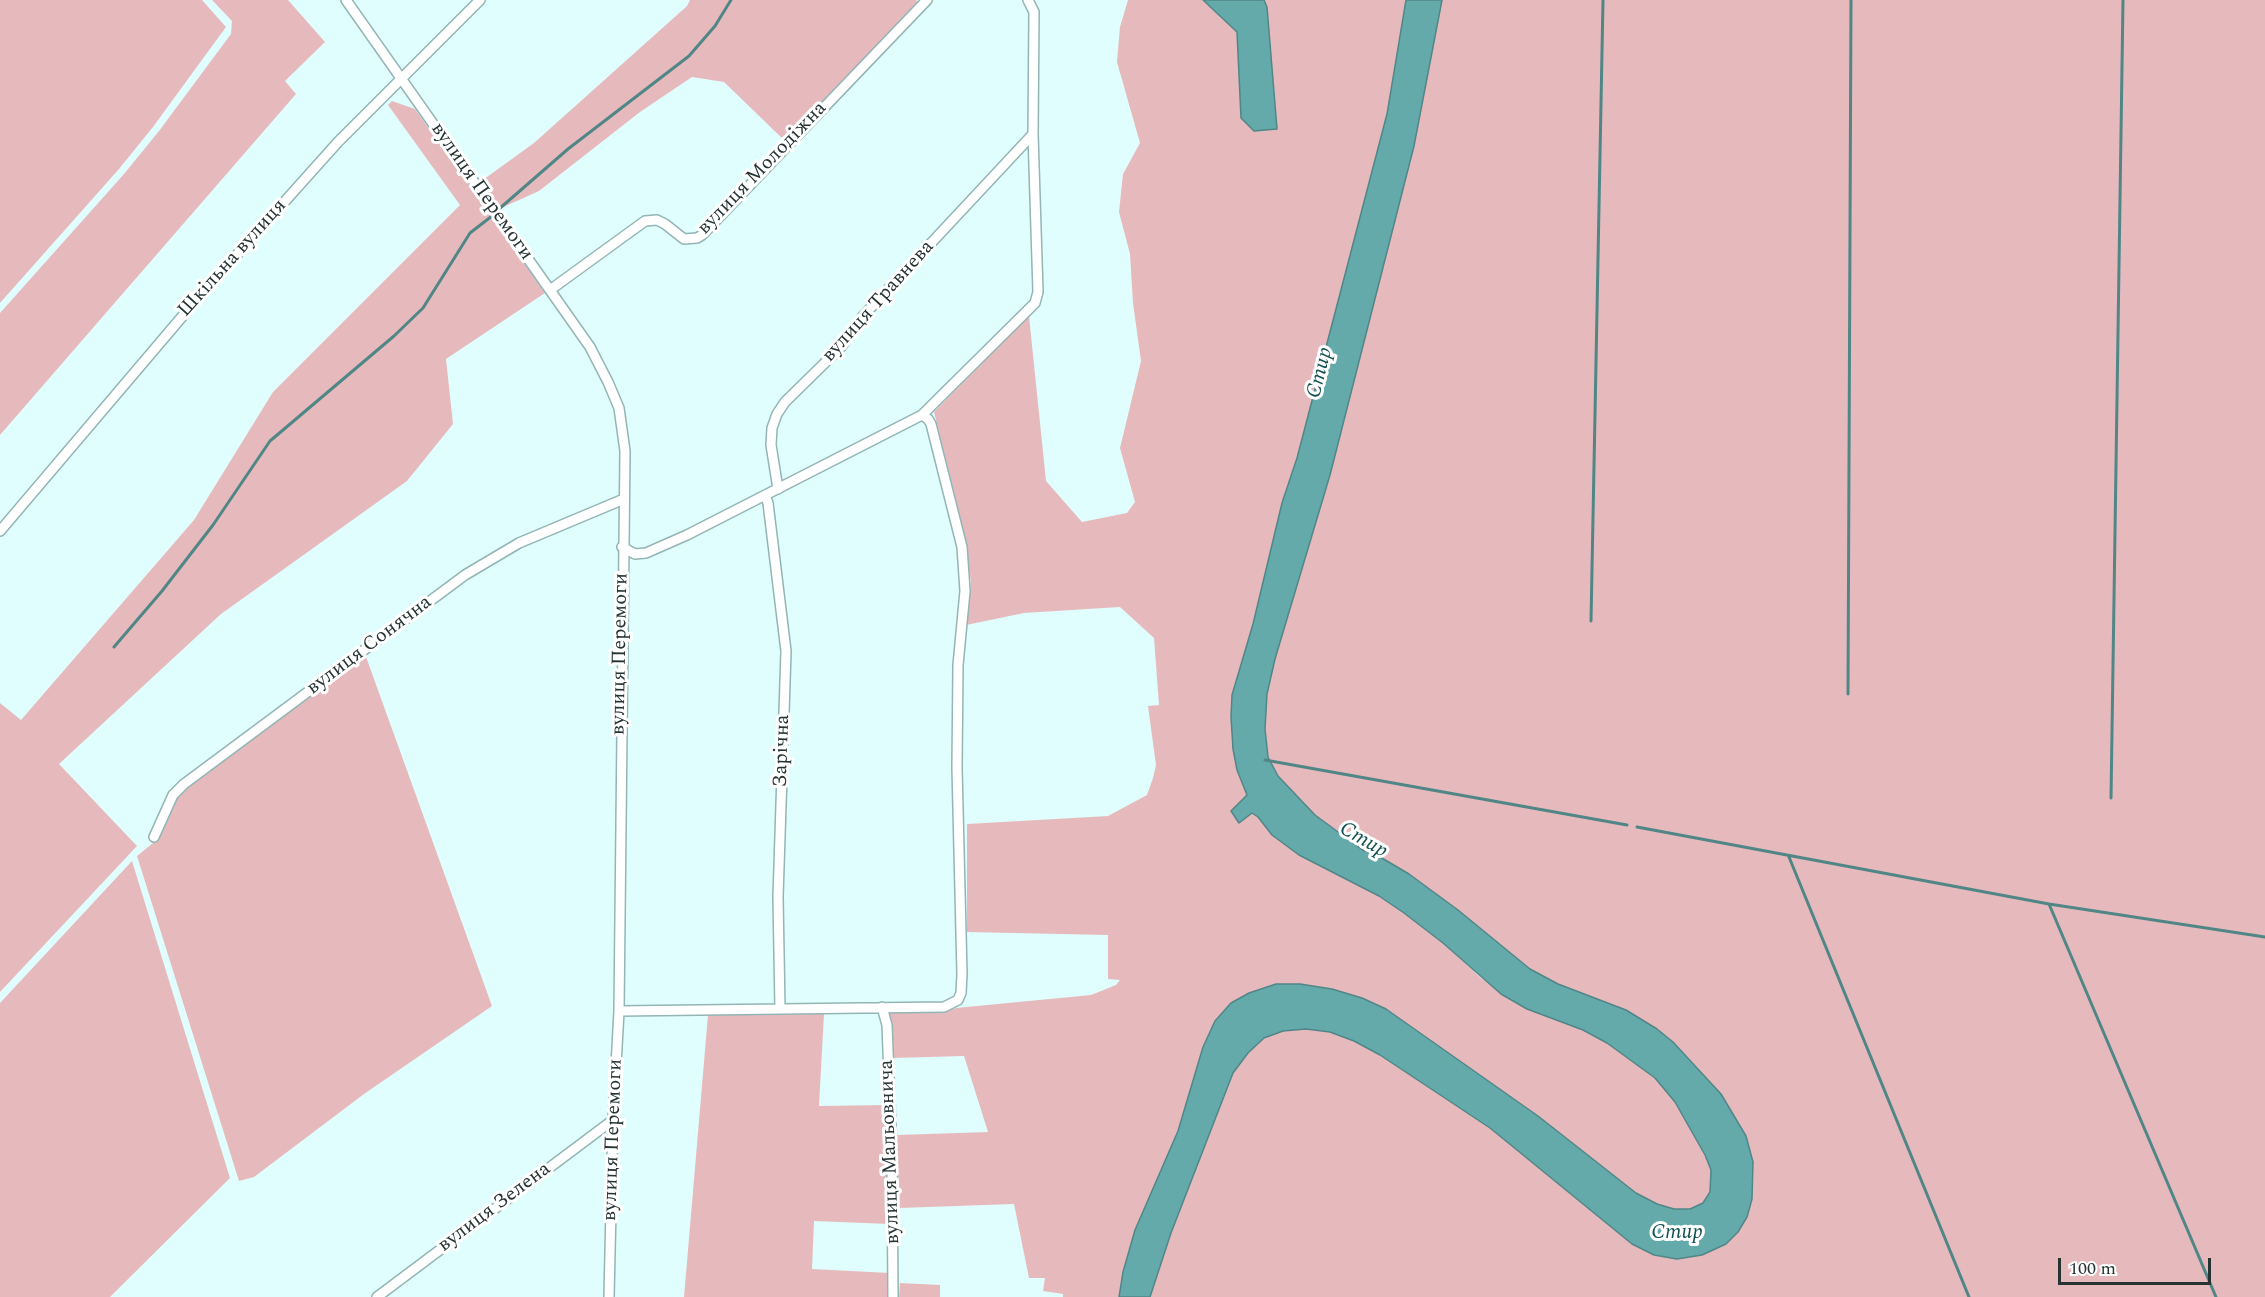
<!DOCTYPE html>
<meta charset="utf-8">
<style>
body{margin:0}
#map{position:relative;width:2265px;height:1297px;overflow:hidden;background:#e1fefe;font-family:Spectral,serif}
canvas{display:block}
.scale{position:absolute;left:2058px;top:1258px;width:153px;height:27px;box-sizing:border-box;border:3px solid #253333;border-top:0;padding-left:8px;font-size:18px;line-height:21px;white-space:nowrap;color:#253333;-webkit-text-stroke:4px #fff;paint-order:stroke}
</style>
<div id="map">
<canvas width="2265" height="1297"></canvas>
<div class="scale">100 m</div>
</div>
<script>
const g = document.querySelector('canvas').getContext('2d');
g.lineJoin = 'round';
function fill(path, color) { g.fillStyle = color; g.fill(path, 'evenodd'); }
const shape = rows => new Path2D(rows.map(r => 'M' + r).join(''));
function stroke(path, color, width, dash) { g.strokeStyle = color; g.lineWidth = width; g.lineCap = dash ? 'butt' : 'round'; g.setLineDash(dash || []); g.stroke(path); }
function write(font, color, halo, rows, align = 'center') {
  g.font = font + ' Spectral,serif'; g.lineWidth = 6; g.setLineDash([]); g.textBaseline = 'middle'; g.strokeStyle = halo; g.fillStyle = color; for (const [text, x, y, turn = 0] of rows) {
    g.save(); g.translate(x, y); g.rotate((+turn || 0) * Math.PI / 180); g.textAlign = isNaN(turn) ? turn : align; if (halo) g.strokeText(text, 0, 0); g.fillText(text, 0, 0); g.restore();
  }
}
const green = shape([
 [0,0,202,0,226,27,153,127,119,169,0,303],
 [212,0,288,0,325,42,285,81,296,94,0,435,0,313,124,174,159,131,231,34,232,21],
 [690,0,916,0,918,2,785,141,724,82,692,77,640,112,539,191,499,209,480,182,534,143,687,6],
 [1128,0,1203,0,1237,32,1241,118,1254,131,1277,128,1267,7,1264,0,1406,0,1387,114,1297,458,1282,503,1253,624,1232,695,1231,717,1237,770,1248,795,1252,813,1259,817,1272,835,1379,896,1404,913,1443,943,1481,978,1527,1009,1583,1030,1607,1043,1655,1078,1675,1102,1695,1135,1711,1170,1710,1192,1703,1203,1690,1209,1674,1209,1657,1204,1636,1194,1538,1116,1386,1009,1362,998,1249,993,1231,1003,1215,1021,1203,1047,1178,1131,1123,1272,1119,1297,1063,1297,1063,1294,1043,1291,1045,1278,1029,1278,1014,1204,899,1208,897,1135,988,1132,964,1056,893,1058,892,1024,889,1013,945,1012,956,1008,1091,995,1116,985,1120,980,1108,979,1108,935,967,932,967,824,1108,816,1147,795,1153,778,1156,765,1148,706,1159,705,1154,638,1120,607,1024,613,966,625,971,582,957,505,934,412,1029,316,1046,481,1082,522,1127,513,1135,502,1120,448,1141,361,1133,303,1130,254,1119,212,1123,174,1140,143,1117,62,1120,27],
 [1442,0,2265,0,2265,1297,1150,1297,1171,1233,1233,1073,1248,1053,1264,1038,1283,1031,1306,1029,1330,1032,1354,1041,1380,1055,1490,1128,1632,1244,1654,1255,1677,1259,1702,1255,1738,1232,1747,1217,1752,1199,1753,1162,1746,1136,1735,1117,1698,1068,1673,1042,1657,1029,1626,1010,1558,984,1530,969,1458,910,1409,874,1370,851,1364,851,1315,815,1278,776,1268,757,1265,729,1267,694,1275,659,1330,475,1414,146],
 [392,101,415,109,545,293,446,359,453,424,407,481,221,614,59,764,137,846,0,992,0,703,21,720,194,520,273,392,460,205,388,105],
 [365,654,492,1006,364,1094,254,1177,239,1181,137,856,158,839,176,797,187,788],
 [132,861,230,1178,110,1297,0,1297,0,1003],
 [824,1014,819,1106,886,1105,889,1224,814,1221,812,1269,890,1273,888,1297,684,1297,708,1015],
 [900,1283,940,1285,940,1297,899,1297]
]);
const water = shape([
 [1203,0,1264,0,1267,7,1277,129,1254,131,1241,118,1237,32,1203,0],
 [1406,0,1442,0,1414,146,1330,475,1275,659,1267,694,1265,729,1268,757,1278,776,1315,815,1364,851,1370,851,1409,874,1458,910,1530,969,1558,984,1626,1010,1657,1029,1673,1042,1721,1094,1746,1136,1753,1162,1752,1199,1747,1217,1738,1232,1726,1244,1702,1255,1677,1259,1654,1255,1632,1244,1490,1128,1380,1055,1354,1041,1330,1032,1306,1029,1283,1031,1264,1038,1248,1053,1233,1073,1171,1233,1150,1297,1119,1297,1123,1272,1135,1230,1178,1131,1203,1047,1215,1021,1231,1003,1249,993,1276,984,1300,984,1332,989,1362,998,1386,1009,1538,1116,1636,1193,1657,1204,1674,1209,1690,1209,1703,1203,1710,1192,1711,1170,1705,1155,1675,1102,1655,1078,1607,1043,1583,1030,1527,1009,1501,994,1443,943,1404,913,1379,896,1299,855,1272,835,1258,817,1252,813,1239,823,1231,811,1247,795,1237,770,1233,749,1231,717,1232,695,1253,624,1282,503,1297,458,1387,114,1406,0]
]);
const stream = shape([
 [499,209,568,149,689,56,715,26,731,0],
 [1591,621,1603,0],
 [114,647,162,591,213,525,270,441,394,336,423,308,470,233,492,216],
 [1848,694,1851,0],
 [1265,760,1627,825],
 [2111,798,2123,0],
 [1637,827,2049,904,2265,937],
 [1789,857,1969,1297],
 [2049,904,2216,1297]
]);
const minor = shape([
 [346,0,590,347,608,382,619,408,625,451,619,1011,613,1120,609,1297],
 [550,290,645,221,657,220,665,224,684,239,697,238,702,235,927,0],
 [778,489,771,445,772,428,777,414,785,402,841,347,863,316,1033,134],
 [765,495,768,503,786,651,778,897,780,1009],
 [0,531,192,305,338,142,480,0],
 [622,547,635,554,646,553,687,535,922,415,1035,303,1038,292,1033,134,1034,12,1028,0],
 [154,837,173,795,184,784,465,575,519,543,624,499],
 [882,1007,887,1025,892,1154,893,1297],
 [619,1011,944,1007,958,1000,961,993,962,974,957,768,958,665,965,591,962,547,931,424,928,419,922,415],
 [377,1297,613,1120]
]);
const streetNames = [
 ["вулиця Молодіжна",763,169,-46],
 ["вулиця Перемоги",481,192,55],
 ["Шкільна вулиця",233,259,-48],
 ["вулиця Травнева",879,302,-48],
 ["вулиця Сонячна",370,646,-37],
 ["вулиця Перемоги",621,654,-89],
 ["Зарічна",783,751,-88],
 ["вулиця Перемоги",614,1140,-88],
 ["вулиця Мальовнича",891,1152,-92],
 ["вулиця Зелена",495,1208,-37]
];
const waterNames = [
 ["Стир",1321,373,-76],
 ["Стир",1363,841,30],
 ["Стир",1677,1234]
];
fill(green, '#e6babd');
fill(water, '#64aaab');
stroke(water, '#518687', 1.5);
stroke(stream, '#518687', 3);
stroke(minor, '#93b5b5', 12);
stroke(minor, '#fff', 9);
write('20px', '#253333', '#fff', streetNames);
write('italic 21px', '#115051', '#fff', waterNames);
</script>
